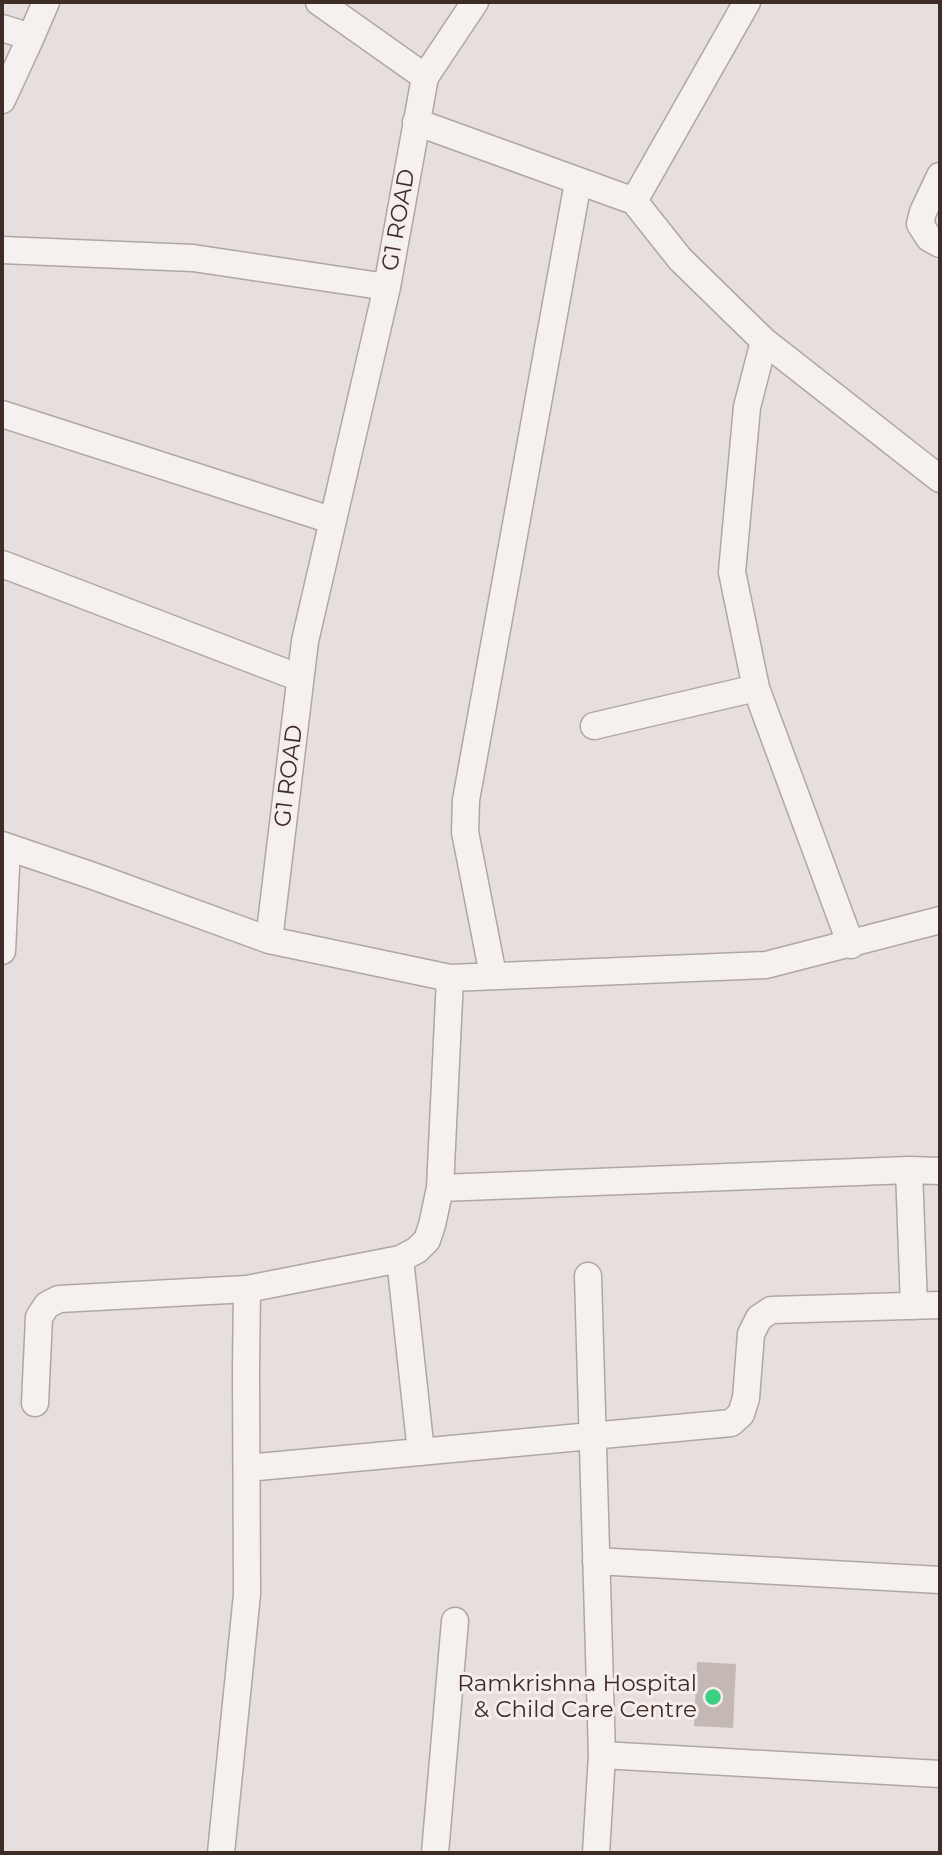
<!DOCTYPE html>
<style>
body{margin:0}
#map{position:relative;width:942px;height:1855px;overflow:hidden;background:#e7dfdd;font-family:Montserrat,sans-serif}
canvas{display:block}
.frame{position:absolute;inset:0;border:4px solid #3e2c26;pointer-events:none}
</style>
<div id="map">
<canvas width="942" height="1855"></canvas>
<div class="frame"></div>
</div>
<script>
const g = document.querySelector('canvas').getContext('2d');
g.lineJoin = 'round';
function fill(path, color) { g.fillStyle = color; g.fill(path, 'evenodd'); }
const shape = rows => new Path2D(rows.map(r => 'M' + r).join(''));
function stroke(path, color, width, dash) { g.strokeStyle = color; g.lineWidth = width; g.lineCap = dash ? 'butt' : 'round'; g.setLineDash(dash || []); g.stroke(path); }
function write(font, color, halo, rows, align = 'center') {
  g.font = font + ' Montserrat,sans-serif'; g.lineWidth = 6; g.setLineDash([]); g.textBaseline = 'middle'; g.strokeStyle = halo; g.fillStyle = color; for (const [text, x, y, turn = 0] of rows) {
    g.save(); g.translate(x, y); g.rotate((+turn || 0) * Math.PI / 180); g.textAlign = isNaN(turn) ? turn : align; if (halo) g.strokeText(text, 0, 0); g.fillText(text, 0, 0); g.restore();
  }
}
const building = shape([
 [697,1662,736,1664,733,1728,694,1726]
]);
const minor = shape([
 [319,2,425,77],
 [2,28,31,37,46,2],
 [2,100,31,37],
 [416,122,634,201,680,259,764,341,940,479],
 [940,176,923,212,920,224,929,238,940,244],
 [634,201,747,2],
 [2,250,193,258,387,287],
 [764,341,747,407,732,572,756,688,851,945],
 [2,414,331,520],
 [2,564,300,678],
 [594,726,756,688],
 [2,845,96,877,269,940],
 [2,951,7,847],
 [493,975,465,832,466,800,578,182],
 [450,978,766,965,940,920],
 [909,1170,914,1306],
 [440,1188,909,1170,940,1171],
 [400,1259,421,1452],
 [588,1276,602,1755,596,1853],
 [35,1403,39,1317,47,1305,59,1299,247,1289,400,1259,417,1250,427,1240,432,1225,440,1188,450,978,269,940,305,641,387,287,425,77,475,2],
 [247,1468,731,1423,741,1414,746,1398,751,1334,759,1318,771,1310,940,1305],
 [596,1561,940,1580],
 [602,1755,940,1774],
 [221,1853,247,1594,246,1369,247,1289],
 [435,1853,455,1621]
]);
const markers = [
 [713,1697,9,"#3dd083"]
];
const streetNames = [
 ["G1 ROAD",399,220,-80],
 ["G1 ROAD",289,776,-83]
];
const poiNames = [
 ["Ramkrishna Hospital",697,1684],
 ["& Child Care Centre",697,1710]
];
fill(building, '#c4b8b4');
stroke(minor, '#b1a6a2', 29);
stroke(minor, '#f5f1ef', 26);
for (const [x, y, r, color] of markers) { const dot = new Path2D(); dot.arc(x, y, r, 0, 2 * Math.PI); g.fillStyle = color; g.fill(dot); stroke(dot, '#f5eeec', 2.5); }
write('23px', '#3e2c26', '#f5eeec', streetNames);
write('23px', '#3e2c26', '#f5eeec', poiNames, 'right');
</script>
